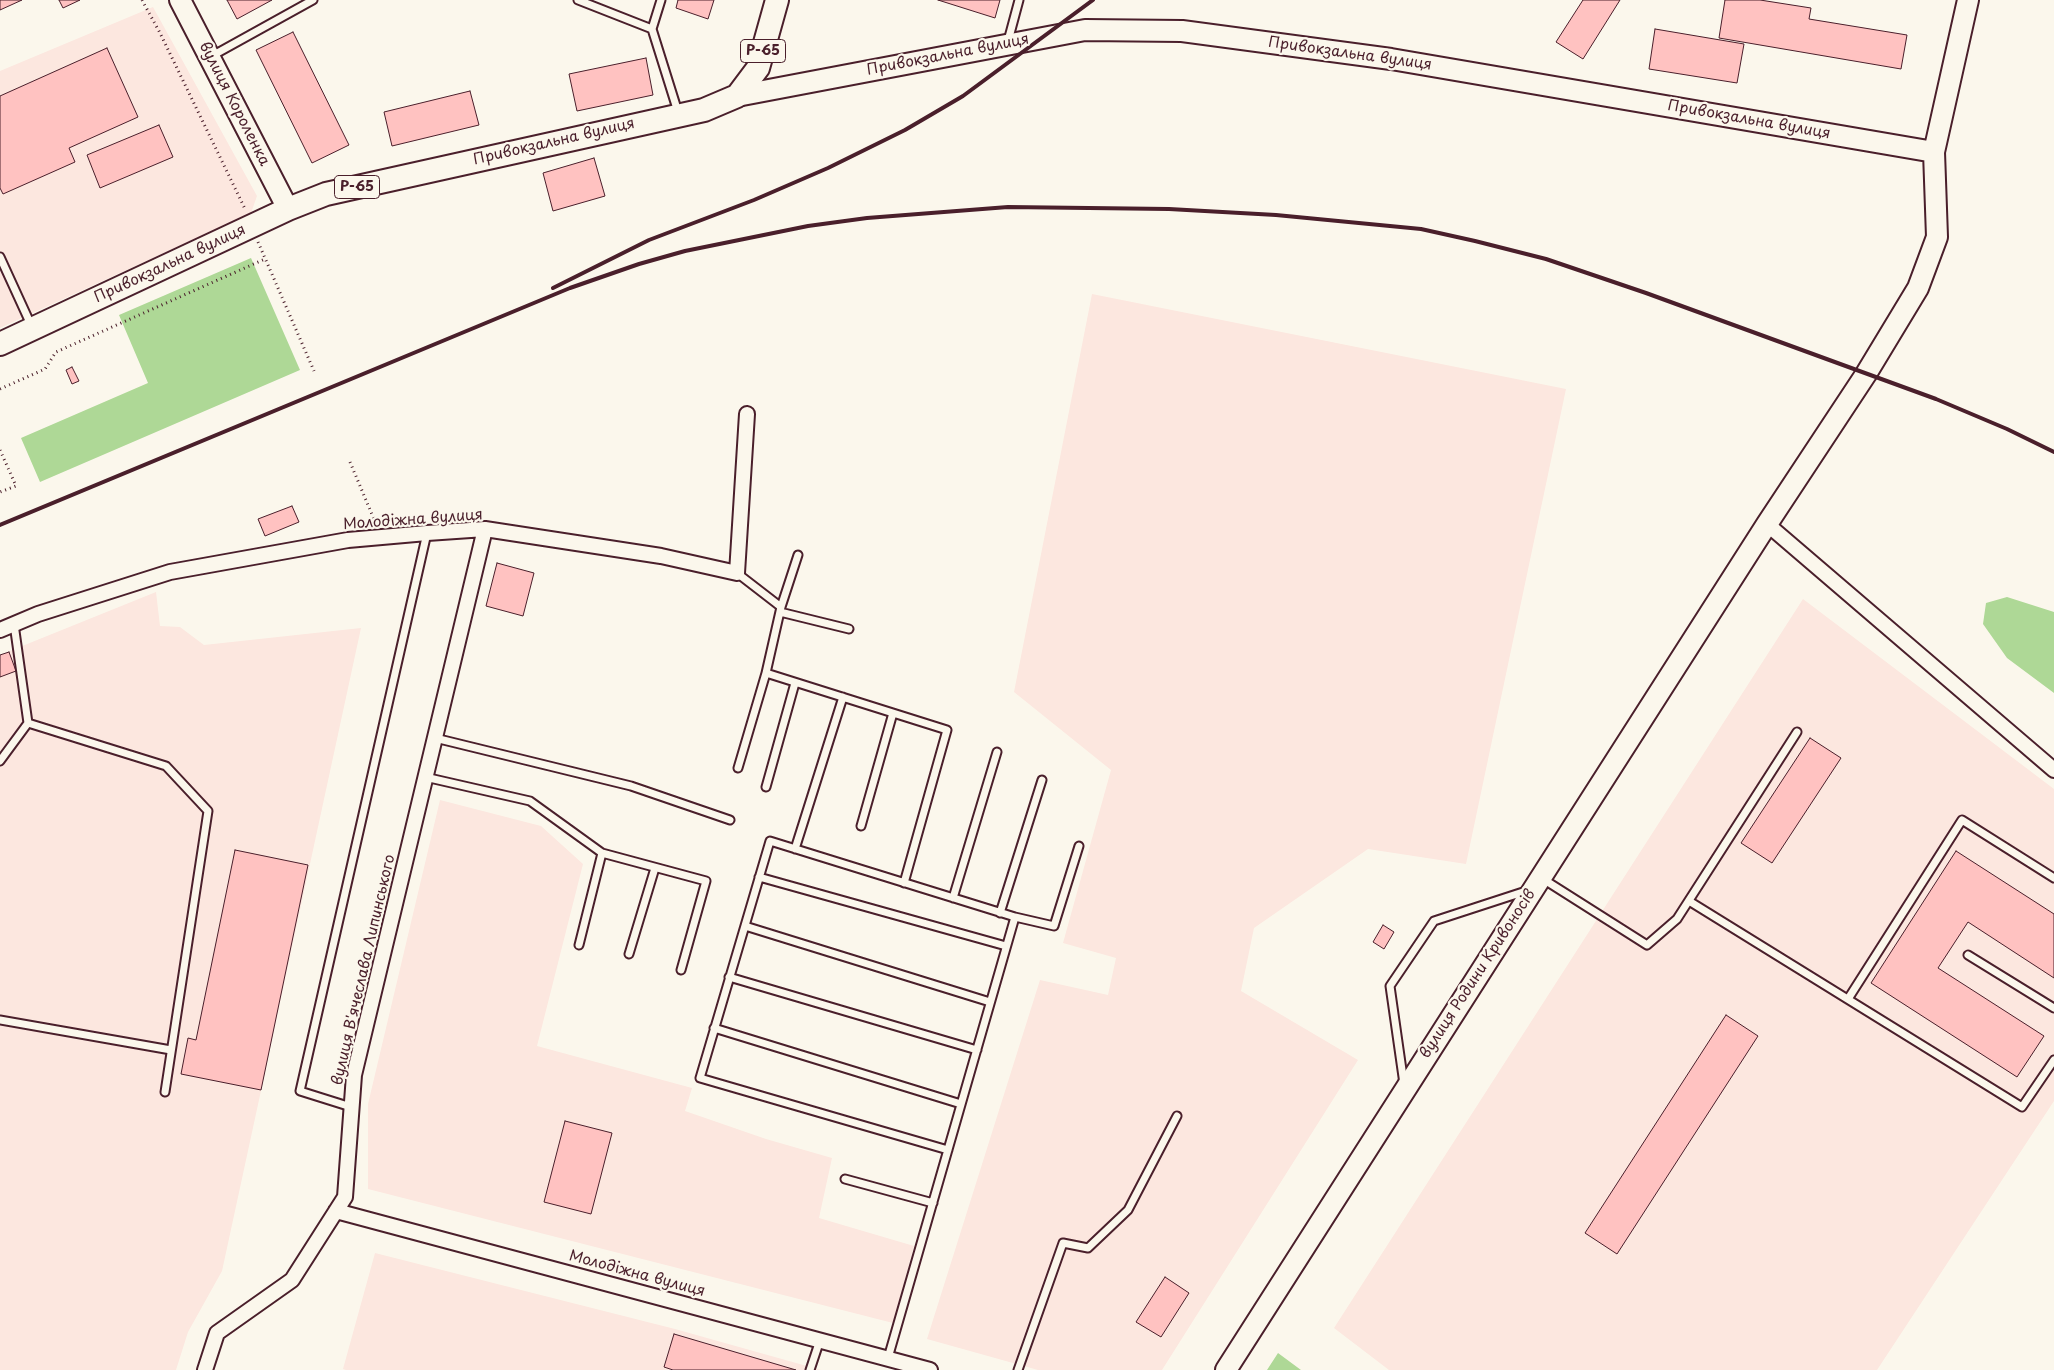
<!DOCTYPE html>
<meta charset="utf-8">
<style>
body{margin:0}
canvas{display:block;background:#fbf7ec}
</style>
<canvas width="2054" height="1370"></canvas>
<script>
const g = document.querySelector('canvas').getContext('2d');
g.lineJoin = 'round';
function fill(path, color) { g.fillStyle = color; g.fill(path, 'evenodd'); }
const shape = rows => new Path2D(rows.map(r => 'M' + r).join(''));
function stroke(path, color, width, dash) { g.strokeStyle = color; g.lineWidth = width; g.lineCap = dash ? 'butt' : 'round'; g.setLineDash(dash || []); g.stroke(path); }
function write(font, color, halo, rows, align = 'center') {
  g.font = font + ' "Playpen Sans",sans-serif'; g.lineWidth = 4.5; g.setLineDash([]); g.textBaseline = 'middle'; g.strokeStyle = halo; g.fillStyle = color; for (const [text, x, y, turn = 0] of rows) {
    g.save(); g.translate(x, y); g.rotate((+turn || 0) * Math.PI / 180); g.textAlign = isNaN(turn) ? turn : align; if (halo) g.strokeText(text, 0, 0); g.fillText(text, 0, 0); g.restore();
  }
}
const built = shape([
 [153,7,257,196,251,213,0,328,0,71],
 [1092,294,1566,389,1466,864,1368,849,1254,928,1241,991,1358,1060,1162,1370,1038,1370,927,1339,1040,980,1108,995,1116,958,1063,943,1111,770,1014,692],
 [156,592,160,626,180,627,204,645,361,628,222,1271,188,1332,176,1370,0,1370,0,655],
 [1803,599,2054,789,2054,1101,1877,1370,1389,1370,1334,1328],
 [440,800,541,826,583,864,537,1046,692,1088,685,1111,766,1139,832,1158,819,1218,914,1246,893,1323,368,1189,368,1104],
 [375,1253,675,1329,821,1370,346,1370,343,1369]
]);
const green = shape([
 [251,258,300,370,40,482,21,438,148,383,119,315],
 [2007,597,2054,612,2054,693,2007,658,1983,624,1986,603],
 [1278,1353,1301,1370,1267,1370]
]);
const building = shape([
 [0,0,22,0,0,10,0,0],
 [59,0,80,0,63,8,59,0],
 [227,0,272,0,237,19,227,0],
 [678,0,714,0,708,19,676,8,678,0],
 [938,0,1000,0,995,18,938,0],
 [1583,0,1620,0,1583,59,1556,42,1583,0],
 [1725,0,1760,0,1811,8,1809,19,1907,35,1901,69,1719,38,1725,0],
 [1655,29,1744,44,1737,83,1649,69,1655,29],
 [293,32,349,145,312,163,256,50,293,32],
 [107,48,138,117,69,148,75,162,3,194,0,188,0,96,107,48],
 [646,58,653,95,577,111,569,74,646,58],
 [470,91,479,125,392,146,384,112,470,91],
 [159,125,173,157,100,188,87,155,159,125],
 [594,158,605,196,553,211,543,173,594,158],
 [72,367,79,381,72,384,66,370,72,367],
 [292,506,299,522,265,536,258,519,292,506],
 [497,563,534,573,523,616,486,606,497,563],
 [9,652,16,671,0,677,0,655,9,652],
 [1810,738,1841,758,1772,863,1741,843,1810,738],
 [235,850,308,865,261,1090,181,1074,188,1038,196,1040,235,850],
 [1956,851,2054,914,2054,978,1968,922,1938,968,2044,1036,2017,1077,1871,983,1956,851],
 [1383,925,1394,932,1384,949,1373,942,1383,925],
 [1726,1015,1758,1036,1617,1254,1585,1233,1726,1015],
 [565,1121,612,1133,591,1214,544,1202,565,1121],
 [1165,1277,1189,1293,1161,1337,1136,1322,1165,1277],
 [674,1334,796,1370,673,1370,664,1367,674,1334]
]);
const path = shape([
 [142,0,160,33,245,209],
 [258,242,314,371],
 [0,389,45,369,56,352,265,259],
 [0,450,16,486,0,492],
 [350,462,376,524]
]);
const service = shape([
 [578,0,652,29],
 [661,0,652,29,678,112],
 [1008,41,1019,0],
 [210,57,313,0],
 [0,257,32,327],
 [798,555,781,607,766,673,947,730,904,883],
 [737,573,781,607],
 [780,612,849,629],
 [14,624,28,723,166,766,208,811,165,1092],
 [435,738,631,786,730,820],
 [0,761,28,723],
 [738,768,766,673],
 [425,777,530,801,602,853,706,881,681,970],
 [766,787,795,683],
 [861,826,893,713],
 [795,849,843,697],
 [759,877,1006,946],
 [1543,879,1647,945,1677,919,1797,732],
 [953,898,997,752],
 [1689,901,2022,1107,2054,1060],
 [1000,913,1042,780],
 [745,926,990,1002],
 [579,945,602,853],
 [629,954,655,868],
 [1968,955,2054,1008],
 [729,977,977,1050],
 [1848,999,1962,820,2054,878],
 [0,1020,171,1050],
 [714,1028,961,1104],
 [1404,1084,1390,986,1434,921,1526,891],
 [351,1107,300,1091,427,533],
 [948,1150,700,1078,770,841,1015,917,1054,926,1079,846],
 [845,1179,933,1203],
 [888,1358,1015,917],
 [810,1370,820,1340],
 [1018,1370,1063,1243,1088,1248,1128,1210,1177,1116]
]);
const minor = shape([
 [1767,524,2054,770],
 [0,630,38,614,170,572,348,540,427,533,485,529,661,556,737,573,747,414],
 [336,1211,930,1370],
 [205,1370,217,1333,292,1280,345,1197,354,1075,485,529]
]);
const secondary = shape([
 [180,0,288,209],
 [737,96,1085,30,1182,31,1391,59,1934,152],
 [1226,1370,1767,524,1866,374,1918,288,1937,237,1934,152,1968,0]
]);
const primary = shape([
 [0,344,288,209,326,194,704,110,737,96,758,68,777,0]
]);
const rail = shape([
 [553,288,649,240,754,200,828,168,905,130,963,96,1093,0],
 [0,525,570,288,639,264,685,251,808,226,867,218,1008,207,1169,209,1276,215,1421,229,1475,241,1546,259,1646,293,1936,399,2007,429,2054,452]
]);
const shields = [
 [763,51,45],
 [357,187,45]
];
const shieldNames = [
 ["Р-65",763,51],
 ["Р-65",357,187]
];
const streetNames = [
 ["Привокзальна вулиця",1350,54,8],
 ["Привокзальна вулиця",948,55,-11],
 ["вулиця Короленка",234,104,63],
 ["Привокзальна вулиця",1749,120,10],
 ["Привокзальна вулиця",554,142,-13],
 ["Привокзальна вулиця",170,264,-25],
 ["Молодіжна вулиця",413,520,-4],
 ["вулиця В'ячеслава Липинського",364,970,-77],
 ["вулиця Родини Кривоносів",1478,974,-57],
 ["Молодіжна вулиця",637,1274,15]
];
fill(built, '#fce7df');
fill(green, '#aed896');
fill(building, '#ffc2c1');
stroke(building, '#4a1f2b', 1);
stroke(service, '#4a1f2b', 11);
stroke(minor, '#4a1f2b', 18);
stroke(secondary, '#4a1f2b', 24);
stroke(primary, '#4a1f2b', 26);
stroke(path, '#4a1f2b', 3, [1, 4]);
stroke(service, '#fbf7ec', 7);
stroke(minor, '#fbf7ec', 14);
stroke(secondary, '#fbf7ec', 20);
stroke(primary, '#fbf7ec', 22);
stroke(rail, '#4a1f2b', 4);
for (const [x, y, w] of shields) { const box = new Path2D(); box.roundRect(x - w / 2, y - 11.5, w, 23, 4); g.fillStyle = '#fbf7ec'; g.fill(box); stroke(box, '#4a1f2b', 1); }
write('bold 14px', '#4a1f2b', null, shieldNames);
write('15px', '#4a1f2b', '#fbf7ec', streetNames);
</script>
